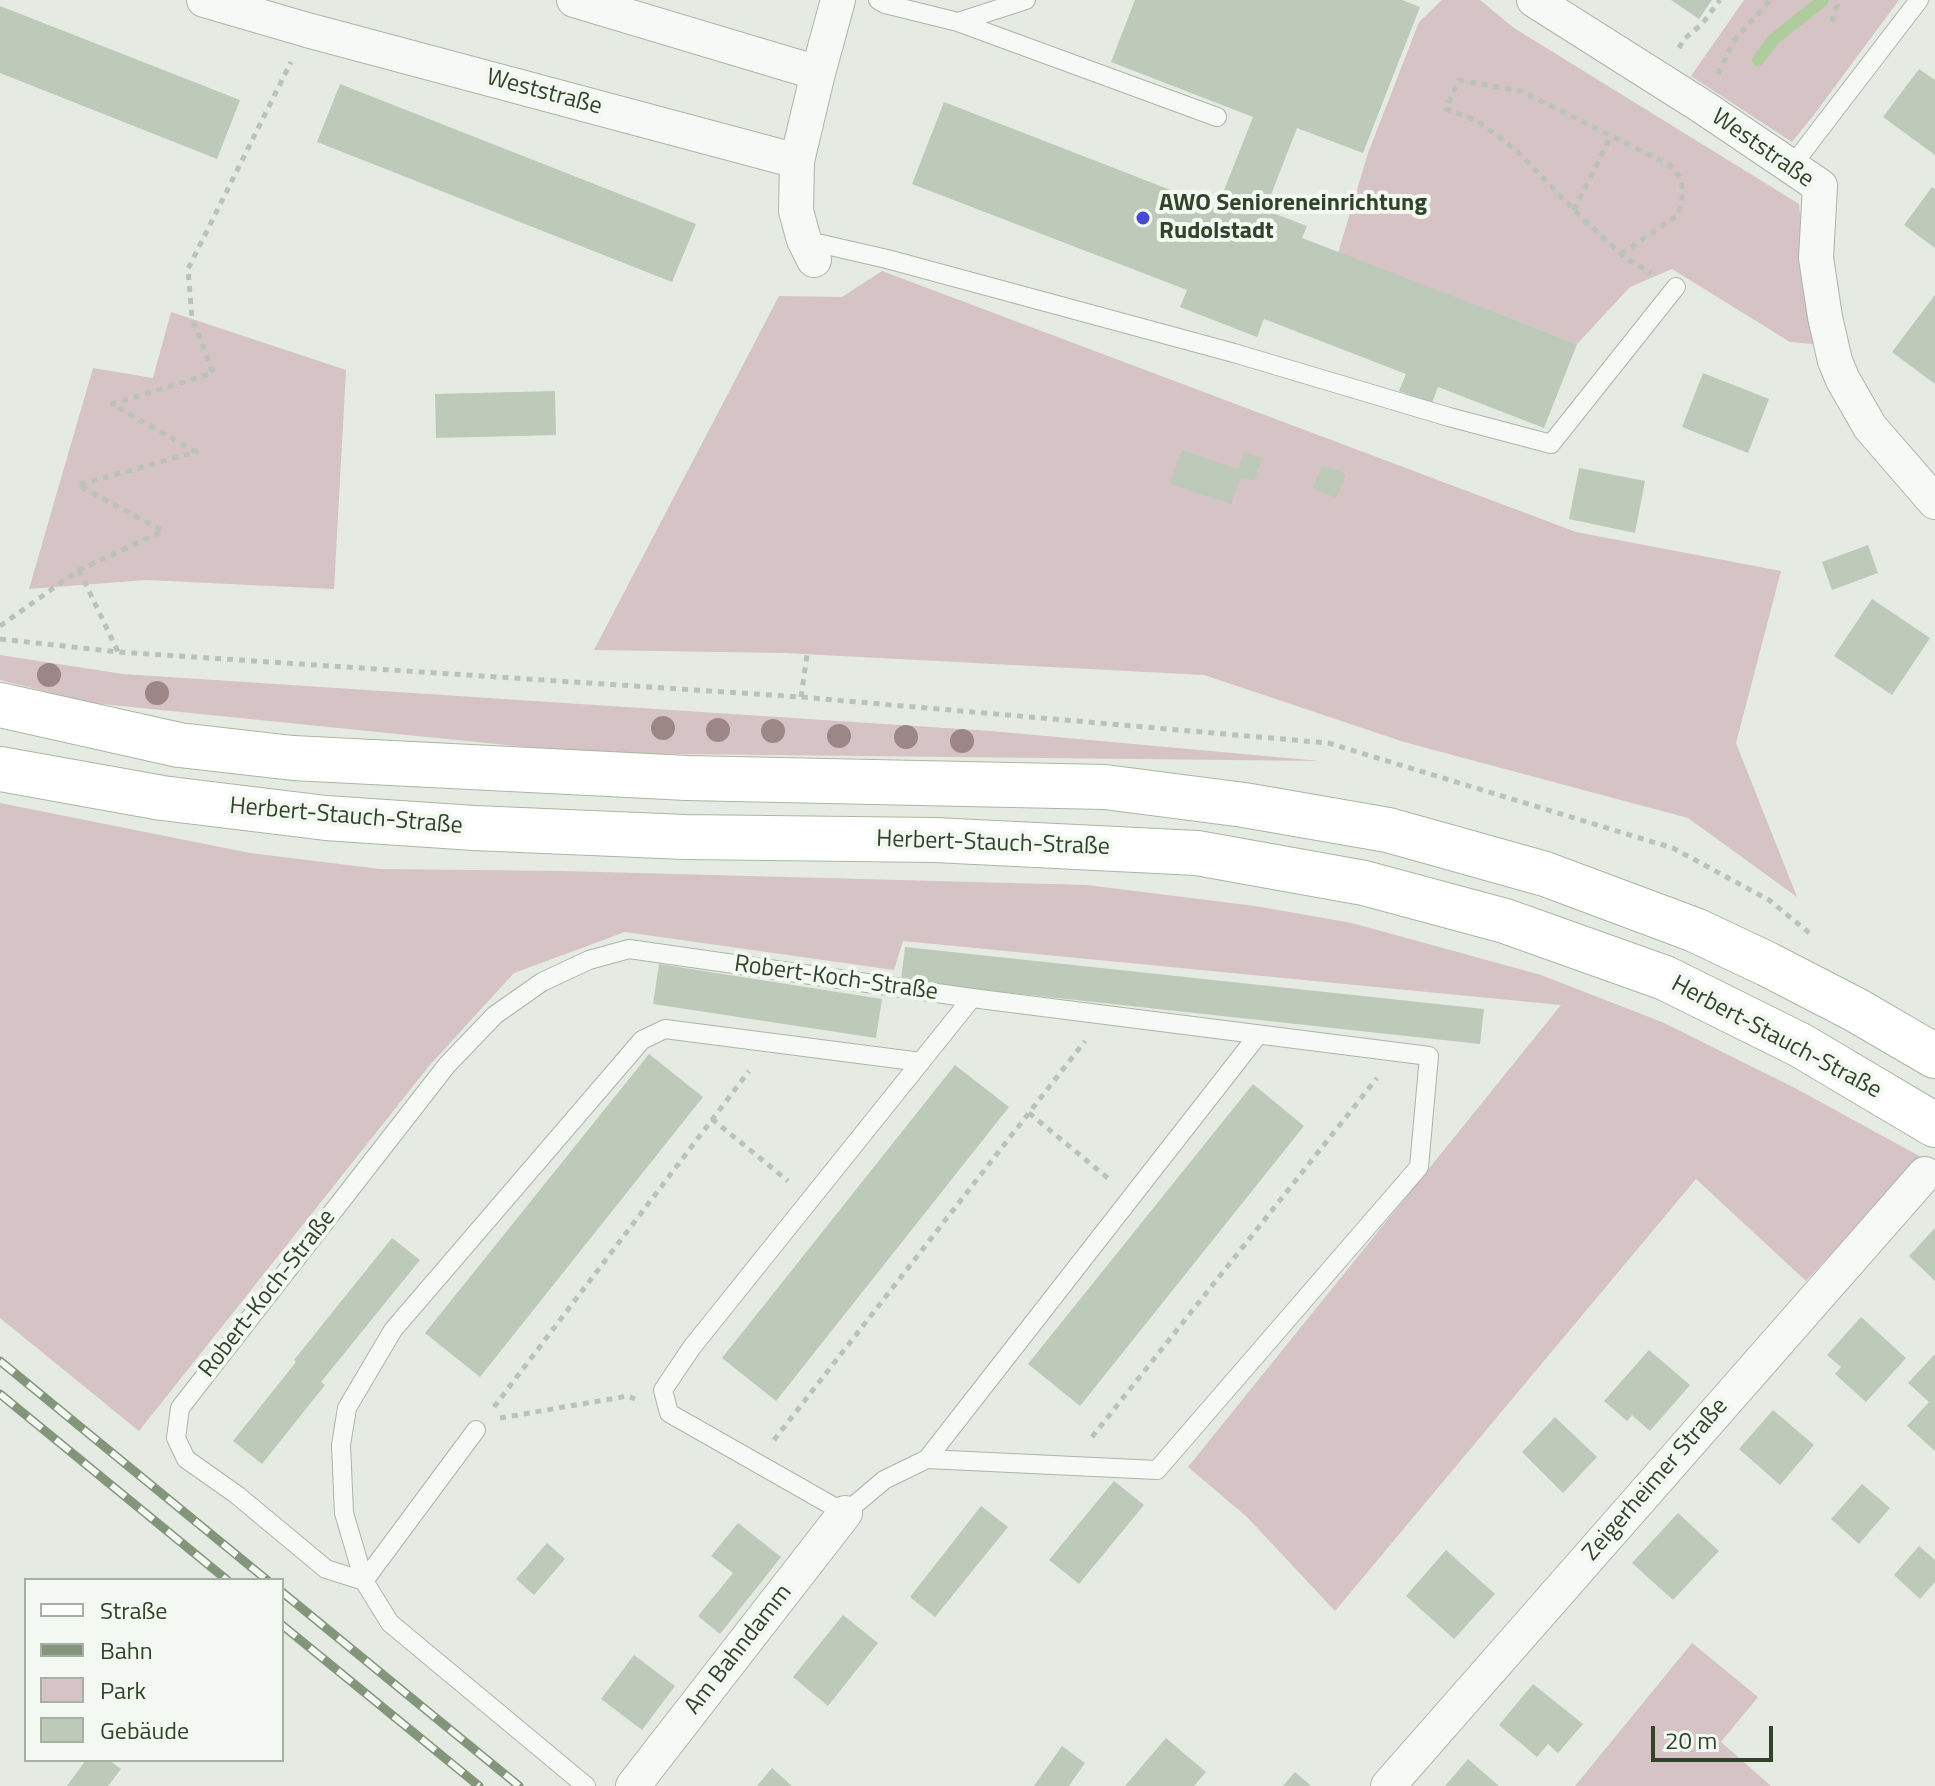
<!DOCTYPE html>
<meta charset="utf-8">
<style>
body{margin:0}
#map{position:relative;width:1935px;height:1786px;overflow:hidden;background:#e5ebe2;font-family:"Titillium Web",sans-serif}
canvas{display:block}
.legend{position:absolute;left:24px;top:1578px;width:260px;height:184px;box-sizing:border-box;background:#f4f8f2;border:2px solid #a6b0a2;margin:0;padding:10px 14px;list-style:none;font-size:24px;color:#31442a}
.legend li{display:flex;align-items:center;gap:16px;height:40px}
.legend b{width:40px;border:2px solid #a6b0a2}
.scale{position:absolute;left:1651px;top:1726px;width:122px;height:36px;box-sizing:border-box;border:4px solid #31442a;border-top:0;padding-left:10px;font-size:24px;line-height:28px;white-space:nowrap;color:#31442a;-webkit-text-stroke:6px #f4f8f2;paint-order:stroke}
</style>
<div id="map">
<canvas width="1935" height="1786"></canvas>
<ul class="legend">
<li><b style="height:10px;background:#fff"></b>Straße</li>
<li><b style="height:10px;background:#83957b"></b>Bahn</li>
<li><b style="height:22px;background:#d5c3c6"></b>Park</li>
<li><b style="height:22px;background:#bdc9b9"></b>Gebäude</li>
</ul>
<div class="scale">20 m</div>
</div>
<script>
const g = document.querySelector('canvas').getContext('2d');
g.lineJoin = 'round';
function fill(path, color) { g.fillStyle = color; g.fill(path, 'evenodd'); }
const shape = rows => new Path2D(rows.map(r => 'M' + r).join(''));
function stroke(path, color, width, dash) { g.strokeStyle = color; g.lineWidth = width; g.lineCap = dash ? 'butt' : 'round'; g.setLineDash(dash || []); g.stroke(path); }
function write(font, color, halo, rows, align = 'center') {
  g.font = font + ' "Titillium Web",sans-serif'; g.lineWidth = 8; g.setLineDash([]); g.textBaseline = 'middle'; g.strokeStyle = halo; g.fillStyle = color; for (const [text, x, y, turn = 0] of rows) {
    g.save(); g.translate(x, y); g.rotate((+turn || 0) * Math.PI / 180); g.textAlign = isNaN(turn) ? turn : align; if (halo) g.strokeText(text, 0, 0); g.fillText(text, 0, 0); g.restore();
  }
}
const green = shape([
 [1442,0,1480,0,1514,28,1799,204,1813,344,1790,342,1672,269,1630,287,1577,344,1338,253,1368,153,1419,22],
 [1744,0,1899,0,1813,116,1792,142,1691,76],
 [882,271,1576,532,1781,571,1736,743,1797,897,1688,818,1404,742,1204,675,784,653,594,650,779,296,842,297],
 [171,312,346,370,334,589,146,580,29,589,93,368,153,378],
 [0,655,123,674,991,731,1320,761,585,753,92,703,0,680],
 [0,803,250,853,380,869,562,871,1087,885,1255,906,1352,923,1541,975,1662,1022,1795,1088,1921,1157,1806,1281,1696,1179,1335,1611,1247,1517,1188,1467,1561,1005,903,941,894,970,625,932,514,973,429,1066,139,1431,0,1318],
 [1692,1643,1758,1697,1721,1742,1771,1786,1575,1786]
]);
const stream = shape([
 [1758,60,1774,39,1823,0]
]);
const building = shape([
 [1135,0,1402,0,1420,7,1363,153,1297,128,1265,210,1307,226,1302,238,1577,344,1544,428,1438,387,1432,403,1399,391,1406,374,1264,319,1257,337,1180,307,1187,290,912,184,944,102,1217,208,1253,117,1111,62],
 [1671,0,1712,0,1699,19],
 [0,6,240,100,217,159,0,73],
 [1919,69,1935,80,1935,155,1883,117],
 [340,84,696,224,672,282,317,142],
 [1932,187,1935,189,1935,248,1904,225],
 [1935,295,1935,384,1892,352],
 [1703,373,1769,399,1748,453,1682,427],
 [555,391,556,435,436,438,435,394],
 [1182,450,1238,469,1244,452,1262,458,1254,481,1241,477,1231,504,1170,484],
 [1322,465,1346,474,1336,498,1313,488],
 [1579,468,1645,481,1635,533,1569,519],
 [1868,545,1878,573,1832,590,1822,562],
 [1872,599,1930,638,1892,695,1834,656],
 [905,947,1484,1009,1480,1044,901,981],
 [659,964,882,999,876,1038,653,1004],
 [649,1054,703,1097,480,1377,425,1333],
 [955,1065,1009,1107,776,1401,722,1358],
 [1253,1084,1304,1126,1080,1406,1028,1364],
 [1935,1228,1935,1281,1909,1256],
 [392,1238,420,1260,321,1382,325,1385,262,1464,233,1441,296,1362,294,1360],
 [1861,1317,1906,1358,1866,1402,1835,1374,1841,1367,1827,1355],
 [1649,1350,1690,1385,1650,1431,1632,1415,1627,1421,1604,1401],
 [1935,1354,1935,1451,1907,1426,1929,1402,1908,1383],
 [1773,1410,1814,1445,1780,1485,1739,1449],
 [1555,1417,1597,1457,1563,1493,1522,1452],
 [1114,1481,1144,1505,1079,1584,1049,1560],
 [1862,1484,1890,1508,1859,1544,1831,1519],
 [981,1506,1008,1527,935,1617,910,1597],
 [1678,1513,1719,1551,1673,1600,1632,1563],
 [738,1523,781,1557,720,1634,698,1616,733,1573,711,1556],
 [547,1543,565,1559,534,1595,516,1579],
 [1919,1546,1935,1560,1935,1582,1920,1599,1894,1575],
 [1446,1550,1495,1594,1454,1639,1406,1596],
 [843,1615,878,1643,828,1706,793,1677],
 [634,1655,675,1686,642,1730,601,1699],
 [1533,1684,1583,1724,1558,1753,1548,1744,1537,1757,1499,1725],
 [1166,1738,1206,1772,1194,1786,1125,1786],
 [1062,1746,1085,1763,1069,1786,1034,1786],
 [1468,1759,1499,1786,1445,1786],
 [86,1760,109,1760,121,1769,108,1786,67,1786],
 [772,1768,792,1786,757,1786],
 [1295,1772,1311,1786,1283,1786]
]);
const path = shape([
 [1832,22,1837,5,1835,0],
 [1679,48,1684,39,1702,24,1720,0],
 [1718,74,1733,42,1770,0],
 [1574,210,1611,136],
 [1621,254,1678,215,1683,195,1681,179,1670,165,1521,91,1459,80,1446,109,1476,120,1516,150,1582,218,1621,254,1627,259,1651,273],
 [79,570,118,652],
 [0,626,79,570,163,531,78,485,196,452,112,404,213,373,192,318,188,269,291,62],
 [0,639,118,652,801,697,1328,743,1673,848,1769,900,1813,936],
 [801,697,807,655],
 [1029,1113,1109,1179],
 [712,1119,788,1181],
 [494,1407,749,1071],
 [500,1418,628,1396,635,1399],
 [1092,1437,1377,1078],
 [774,1440,1085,1041]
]);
const service = shape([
 [878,0,885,4,958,22,1026,0],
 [958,22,1217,117],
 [1791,167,1919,0],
 [804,240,887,259,1234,353,1449,417,1551,444,1676,287],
 [476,1430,364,1581,344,1513,341,1445,347,1408,393,1330,642,1040,665,1029,921,1062],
 [927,1459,1258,1035],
 [586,1786,390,1623,364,1581,326,1569,237,1495,186,1459,176,1438,180,1408,447,1065,495,1015,542,982,589,960,629,949,972,998,1429,1056,1419,1167,1157,1470,927,1459,884,1480,845,1513,669,1413,663,1390,692,1347,972,998]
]);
const minor = shape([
 [204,0,307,30,797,161,818,73,838,0],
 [574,0,818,73],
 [1534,0,1703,107,1820,186,1816,258,1825,317,1835,361,1843,380,1870,427,1935,502],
 [797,161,796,211,804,240,814,260],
 [633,1786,845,1513],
 [1388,1786,1925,1174]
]);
const primary = shape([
 [0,705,179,745,293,758,687,778,1105,787,1244,805,1388,830,1545,874,1695,930,1767,964,1856,1010,1935,1056],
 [0,769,162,798,326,818,474,828,685,837,935,840,1197,853,1364,883,1505,921,1665,978,1800,1045,1935,1125]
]);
const rail = shape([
 [0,1361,267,1580],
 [0,1394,227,1580],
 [282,1592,519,1786],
 [282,1625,479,1786]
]);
const trees = [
 [49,675],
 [157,693],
 [663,728],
 [718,730],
 [773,731],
 [839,736],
 [906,737],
 [962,741]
];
const markers = [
 [1143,218,8,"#454cd3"]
];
const streetNames = [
 ["Weststraße",544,93,15],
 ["Weststraße",1762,149,35],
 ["Herbert-Stauch-Straße",346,817,5],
 ["Herbert-Stauch-Straße",993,844,2],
 ["Robert-Koch-Straße",836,979,8],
 ["Herbert-Stauch-Straße",1776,1038,28],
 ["Robert-Koch-Straße",268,1294,-52],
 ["Zeigerheimer Straße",1656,1480,-49],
 ["Am Bahndamm",739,1650,-52]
];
const poiNames = [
 ["AWO Senioreneinrichtung",1159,204],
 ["Rudolstadt",1159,232]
];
fill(green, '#d5c3c6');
stroke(stream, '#afcc9d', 12);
fill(building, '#bdc9b9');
stroke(service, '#abb6a7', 20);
stroke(minor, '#abb6a7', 36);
stroke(primary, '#a8b7a1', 46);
stroke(path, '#bbc3b8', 5, [6, 6]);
stroke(service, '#f6f9f5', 18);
stroke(minor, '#f6f9f5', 34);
stroke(primary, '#fff', 44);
stroke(rail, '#83957b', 9);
stroke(rail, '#f4f8f2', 6, [18]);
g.fillStyle = '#9c8786';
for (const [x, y] of trees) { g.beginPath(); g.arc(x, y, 12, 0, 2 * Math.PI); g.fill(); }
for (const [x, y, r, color] of markers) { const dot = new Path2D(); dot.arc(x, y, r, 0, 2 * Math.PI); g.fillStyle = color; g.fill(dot); stroke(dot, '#f4f8f2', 3); }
write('24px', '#31442a', '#f4f8f2', streetNames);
write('bold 24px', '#31442a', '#f4f8f2', poiNames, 'left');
</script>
